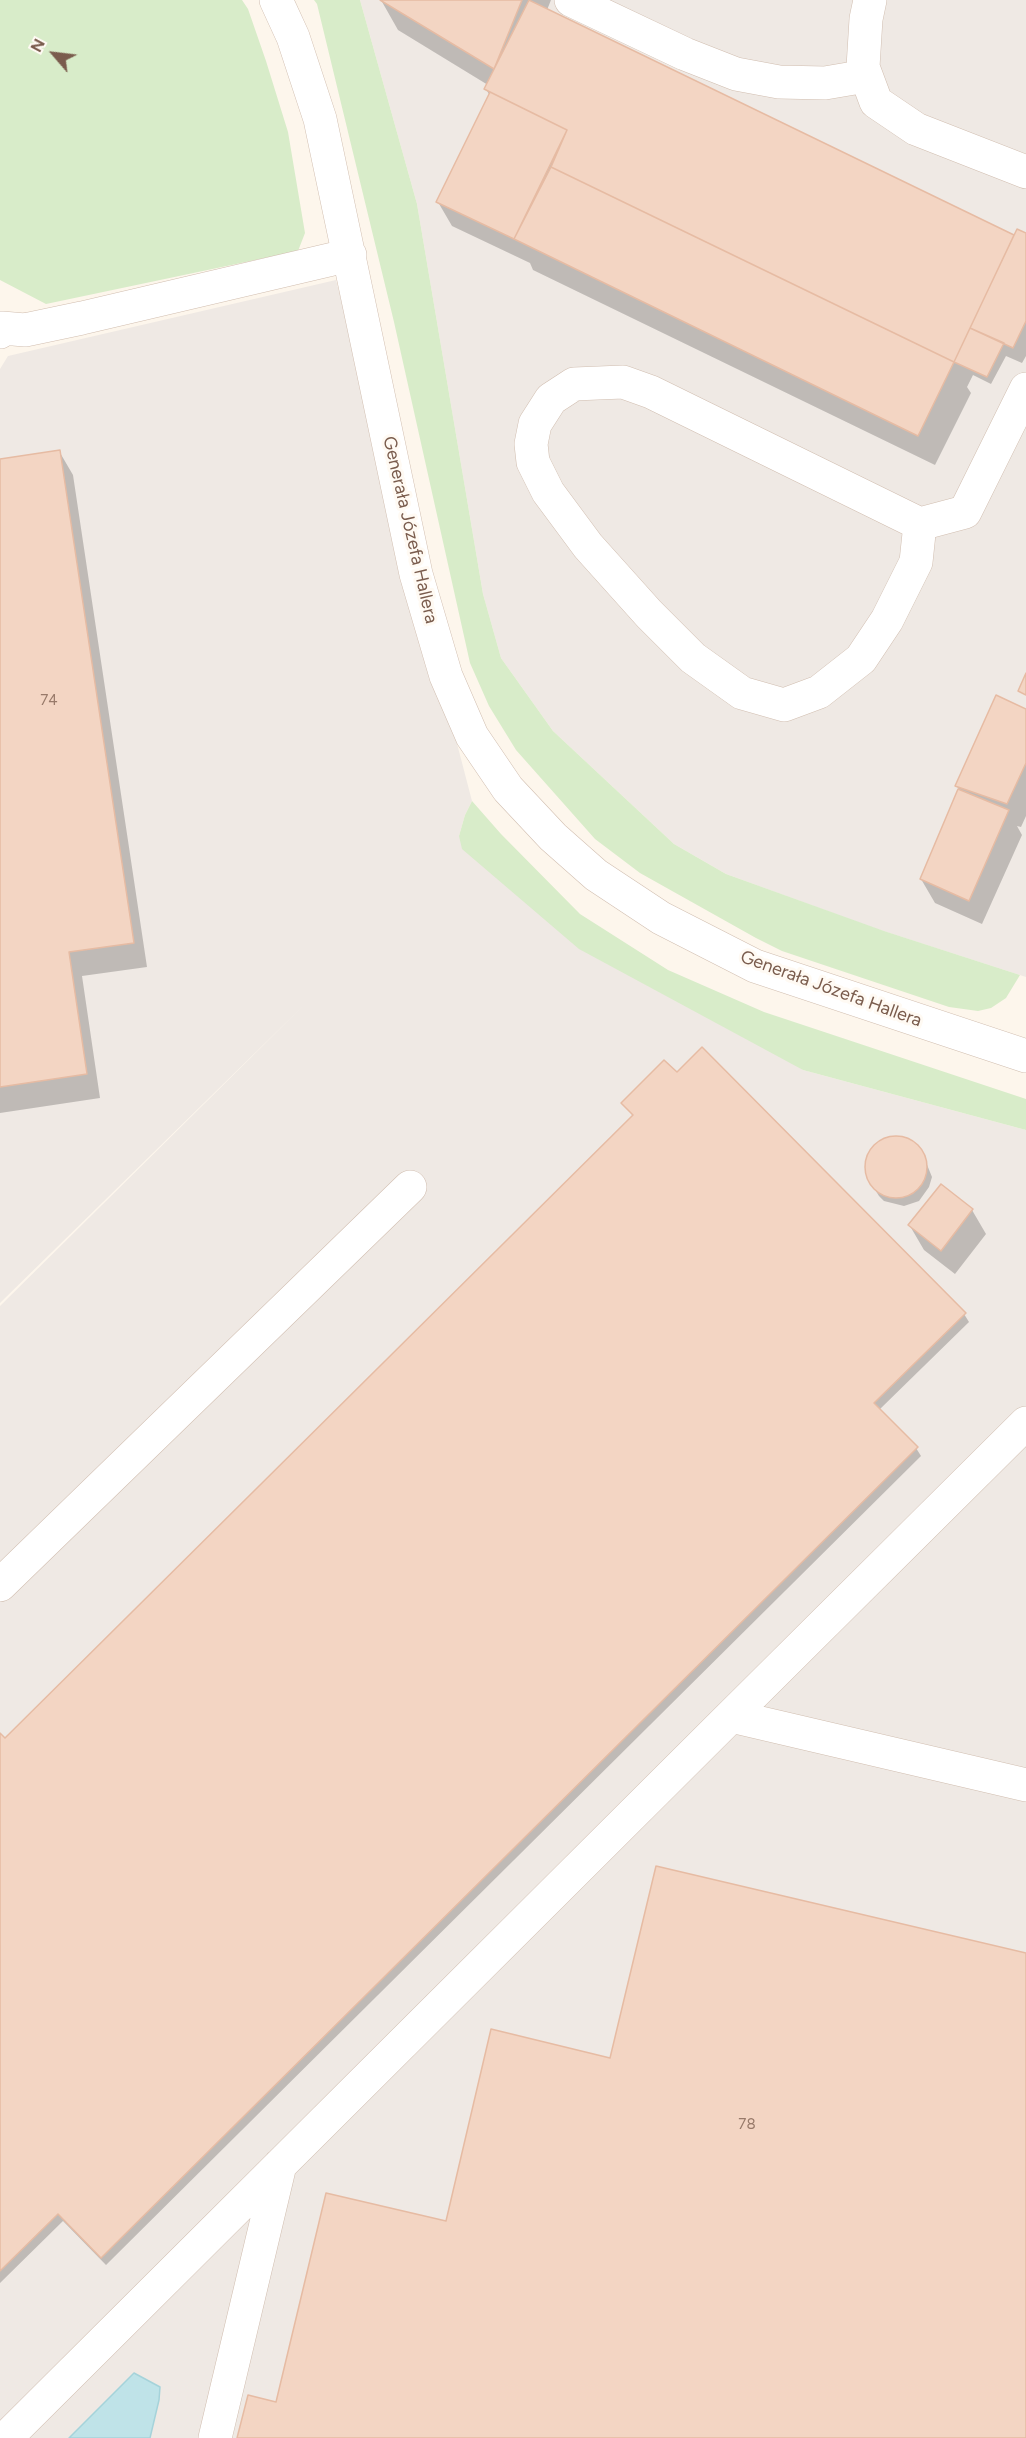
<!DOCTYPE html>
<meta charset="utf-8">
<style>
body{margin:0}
#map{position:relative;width:1026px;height:2438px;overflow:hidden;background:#fdf6ec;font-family:Figtree,sans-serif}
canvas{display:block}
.north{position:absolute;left:24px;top:24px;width:60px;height:60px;-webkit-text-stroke:4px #fffaf3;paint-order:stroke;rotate:298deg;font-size:16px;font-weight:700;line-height:24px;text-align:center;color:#7a5c4d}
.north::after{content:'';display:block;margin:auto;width:21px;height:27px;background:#7a5c4d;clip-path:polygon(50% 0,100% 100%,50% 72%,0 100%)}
</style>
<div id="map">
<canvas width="1026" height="2438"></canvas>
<div class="north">N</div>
</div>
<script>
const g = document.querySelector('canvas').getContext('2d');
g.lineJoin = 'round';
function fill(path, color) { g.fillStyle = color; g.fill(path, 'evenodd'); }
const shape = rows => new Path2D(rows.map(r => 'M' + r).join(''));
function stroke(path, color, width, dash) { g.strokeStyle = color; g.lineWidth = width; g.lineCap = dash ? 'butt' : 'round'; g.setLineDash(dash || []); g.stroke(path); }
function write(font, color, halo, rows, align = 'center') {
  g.font = font + ' Figtree,sans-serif'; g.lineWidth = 6; g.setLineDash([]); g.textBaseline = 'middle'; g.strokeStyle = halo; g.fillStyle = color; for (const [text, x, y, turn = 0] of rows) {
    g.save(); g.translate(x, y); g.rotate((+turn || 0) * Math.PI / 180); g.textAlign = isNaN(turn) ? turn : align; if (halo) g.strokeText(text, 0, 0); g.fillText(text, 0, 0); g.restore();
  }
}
const industrial = shape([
 [360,0,1026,0,1026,977,874,928,726,874,674,844,553,731,501,658,483,594,417,204],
 [336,280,472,801,465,815,459,836,803,1070,1026,1130,1026,2438,0,2438,0,1306,307,1002,0,1303,0,369,8,356]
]);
const green = shape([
 [0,0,242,0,248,9,266,61,288,132,305,233,298,251,46,304,0,280],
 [314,0,360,0,417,204,483,594,501,658,553,731,674,844,726,874,884,931,1020,975,1006,998,991,1008,978,1011,949,1007,782,951,756,938,640,873,595,839,516,750,489,706,470,663,394,322,317,4],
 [472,801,501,834,580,914,668,970,764,1012,1026,1099,1026,1130,803,1070,579,949,462,849,459,836,465,815]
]);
const water = shape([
 [134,2373,160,2387,159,2400,150,2438,69,2438,134,2373]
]);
const shadow = shape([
 [381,0,551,0,547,10,1014,239,1026,235,1026,356,1022,363,1006,356,991,384,973,375,967,387,971,393,935,465,533,270,530,263,452,226,438,202,490,96,486,89,488,85,398,30],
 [59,451,73,475,147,967,82,976,100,1098,0,1113,0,460],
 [1026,710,1026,816,1021,827,1017,826,1022,835,982,924,935,903,921,879,959,790,957,786],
 [623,1103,964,1314,969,1322,879,1410,916,1448,921,1456,106,2265,63,2221,0,2283,0,1735,5,1740,633,1116],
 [897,1137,914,1143,921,1150,932,1177,929,1187,919,1201,904,1206,884,1201,879,1196,869,1180,867,1165,868,1156,873,1148,888,1138],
 [972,1210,986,1234,955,1274,924,1250,910,1226]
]);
const building = shape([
 [380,0,522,0,494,69,380,0],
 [529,0,1014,235,954,362,551,167,567,130,484,89,529,0],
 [490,92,567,130,514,239,436,202,490,92],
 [551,167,954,362,918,436,514,239,551,167],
 [1017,229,1026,233,1026,321,1013,348,970,328,1017,229],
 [970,328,1004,343,987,377,954,362,970,328],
 [60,450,134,943,69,952,87,1074,0,1087,0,459,60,450],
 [1026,673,1026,695,1018,691,1026,673],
 [996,695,1026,709,1026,763,1007,804,955,786,996,695],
 [958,789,1009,810,969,901,920,879,958,789],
 [702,1047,966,1313,874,1403,918,1447,101,2258,58,2214,0,2271,0,1733,5,1738,633,1115,621,1103,664,1060,677,1072,702,1047],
 '865 1167a31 31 0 1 1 62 0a31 31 0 1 1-62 0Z',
 [941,1184,973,1209,941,1251,908,1225,941,1184],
 [656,1866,1026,1953,1026,2438,237,2438,248,2395,276,2402,326,2193,446,2221,491,2029,610,2058,656,1866]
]);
const minor = shape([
 [276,0,293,37,320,119,416,574,446,676,472,736,508,789,553,837,596,875,661,918,755,966,1026,1056],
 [571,0,685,54,736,74,779,82,825,83,866,76],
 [870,0,866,19,863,67,876,102,916,129,1026,172],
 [0,332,2,328,25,330,82,318,350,255],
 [920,524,916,562,887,620,861,659,819,692,784,705,742,693,693,658,649,614,588,546,548,492,533,462,531,444,535,424,551,399,574,384,623,382,651,392,920,524,965,512,1026,389],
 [0,1585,410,1187],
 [731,1716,1026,1423],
 [6,2438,731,1716,1026,1785],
 [215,2438,280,2165]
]);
const numberNames = [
 ["74",49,701],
 ["78",747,2125]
];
const streetNames = [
 ["Generała Józefa Hallera",410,530,77],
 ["Generała Józefa Hallera",831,989,20]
];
fill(industrial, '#efe9e4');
fill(green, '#d8ecc9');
fill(water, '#bfe3e8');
stroke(water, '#a5d3da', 1.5);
fill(shadow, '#0003');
fill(building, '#f3d5c3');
stroke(building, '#e6bba3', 1.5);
stroke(minor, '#d1beb0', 34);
stroke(minor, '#fff', 33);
write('15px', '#987a6a', null, numberNames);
write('18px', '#7a5c4d', '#fffaf3', streetNames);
</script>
